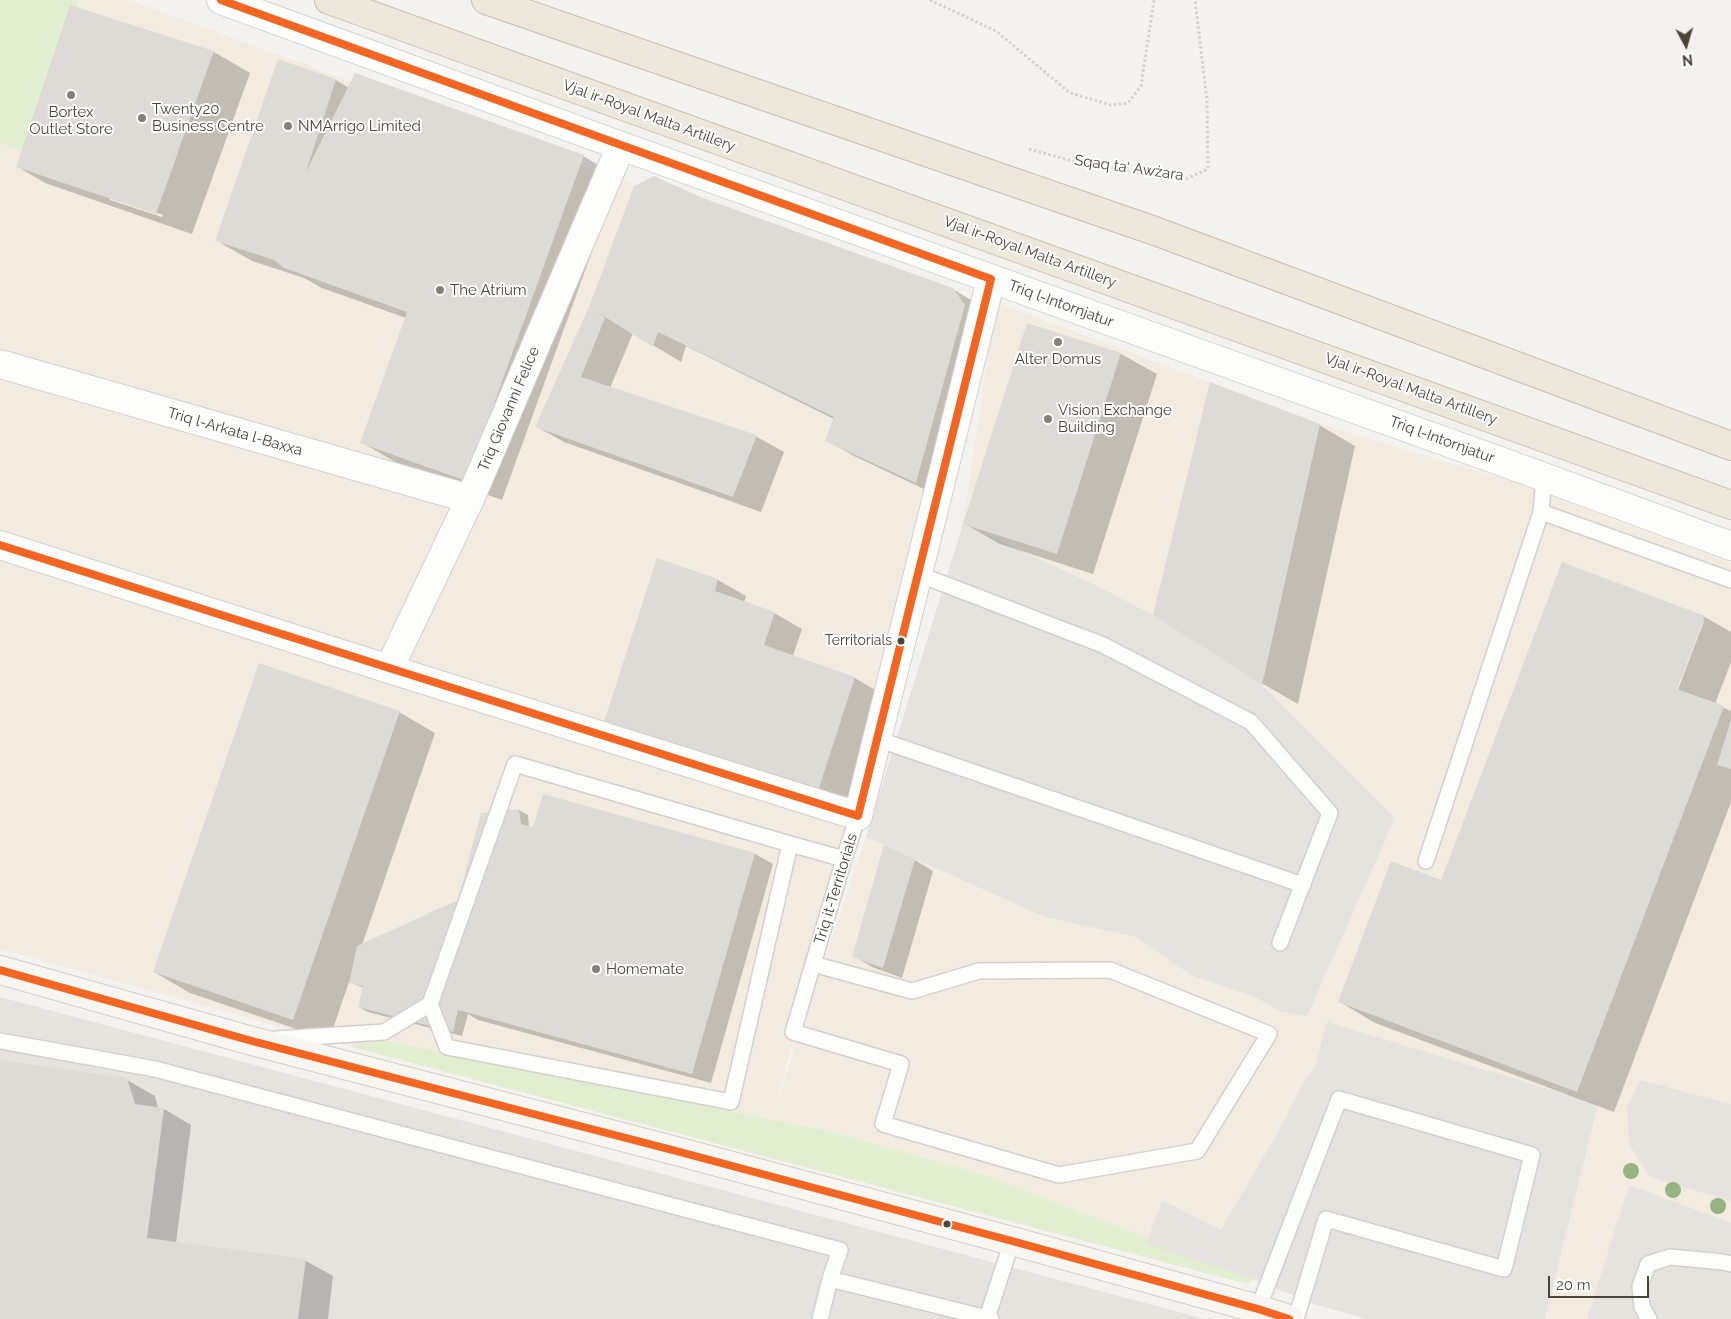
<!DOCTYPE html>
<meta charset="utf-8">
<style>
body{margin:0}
#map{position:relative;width:1731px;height:1319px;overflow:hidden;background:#f4f2ee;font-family:Raleway,sans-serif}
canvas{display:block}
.north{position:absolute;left:1661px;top:20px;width:50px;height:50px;-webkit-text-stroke:4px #fff;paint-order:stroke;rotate:174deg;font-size:14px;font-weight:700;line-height:20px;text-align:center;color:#4b4439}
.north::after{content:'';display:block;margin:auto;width:18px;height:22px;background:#4b4439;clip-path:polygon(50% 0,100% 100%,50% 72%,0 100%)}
.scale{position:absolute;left:1548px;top:1276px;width:101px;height:22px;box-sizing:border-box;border:2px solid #4b4439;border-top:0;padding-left:6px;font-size:15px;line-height:18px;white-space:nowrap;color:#4b4439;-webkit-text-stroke:4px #fff;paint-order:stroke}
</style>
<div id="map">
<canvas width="1731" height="1319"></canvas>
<div class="north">N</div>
<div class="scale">20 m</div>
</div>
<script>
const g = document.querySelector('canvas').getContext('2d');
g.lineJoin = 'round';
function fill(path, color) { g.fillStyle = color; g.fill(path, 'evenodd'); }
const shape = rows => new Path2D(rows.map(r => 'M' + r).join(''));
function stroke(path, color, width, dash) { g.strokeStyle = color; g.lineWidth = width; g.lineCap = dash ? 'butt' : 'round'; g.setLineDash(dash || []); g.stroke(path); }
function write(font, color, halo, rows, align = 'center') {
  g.font = font + ' Raleway,sans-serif'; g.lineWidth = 4; g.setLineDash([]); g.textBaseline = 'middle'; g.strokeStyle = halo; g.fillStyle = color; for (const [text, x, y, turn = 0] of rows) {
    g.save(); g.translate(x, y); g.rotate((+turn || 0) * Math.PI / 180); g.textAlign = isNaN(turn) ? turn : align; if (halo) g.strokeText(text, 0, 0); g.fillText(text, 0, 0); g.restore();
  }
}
const commercial = shape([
 [0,0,129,0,577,164,957,298,996,302,1320,424,1510,481,1731,563,1731,1319,1363,1319,1317,1305,988,1176,837,1133,383,1040,348,1046,0,949],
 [995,308,963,524,866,837,775,1107]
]);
const industrial = shape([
 [0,997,1205,1319,0,1319]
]);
const green = shape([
 [0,0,78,0,25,153,0,142],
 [383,1040,837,1133,988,1176,1253,1279,1247,1284,348,1046]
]);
const parking = shape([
 [963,524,1095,585,1153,615,1262,685,1395,818,1307,1016,1281,1012,1255,997,1191,975,1136,937,1045,917,866,837],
 [1327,1022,1598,1104,1545,1319,1369,1319,1317,1305,1253,1279,1146,1244,1162,1200,1221,1230,1286,1118,1302,1085,1315,1067],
 [1640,1080,1731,1104,1731,1201,1650,1177,1629,1144,1627,1108],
 [1629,1185,1731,1223,1731,1319,1587,1319]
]);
const shadow = shape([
 [70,7,214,52,250,73,192,234,45,183,18,167],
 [110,197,163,215,162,217,110,200],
 [278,60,336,80,349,88,583,156,619,177,502,500,397,463,361,442,406,318,322,288,304,278,252,261,217,241],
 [702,199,953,289,981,306,943,498,854,456,826,440,834,419,686,346,681,362,633,333,610,388,757,437,784,452,761,512,564,442,537,427,591,308],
 [1028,324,1121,354,1157,374,1093,574,1000,544,965,524],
 [1319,425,1355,446,1298,704,1263,684,1154,614],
 [657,560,718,580,746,596,744,602,774,613,802,629,793,656,855,678,882,694,847,803,633,738,605,722],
 [1705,617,1731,632,1731,662,1715,704,1731,711,1731,802,1614,1112,1375,1023,1340,1002,1442,882],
 [1702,621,1704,621,1676,695,1674,694],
 [399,712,435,733,362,945,459,901,519,810,528,815,529,827,755,854,773,864,711,1083,478,1020,468,1014,462,1036,368,1012,359,1007,364,988,349,982,329,1040,190,993,154,972],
 [915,860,933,871,902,978,872,967,854,956],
 [0,1061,127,1080,155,1096,158,1108,164,1109,191,1125,176,1243,306,1261,333,1276,328,1319,0,1319]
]);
const building = shape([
 [70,5,214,51,156,214,16,167],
 [278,59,336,79,306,172,355,73,584,155,466,481,360,443,407,312,284,268,274,260,215,241],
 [654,176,703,198,953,288,965,305,916,483,825,441,834,417,658,332,653,347,597,312,605,318,581,377,757,435,733,497,535,427,589,307,634,186],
 [1027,323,1121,353,1057,554,963,524],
 [1210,382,1320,424,1262,685,1153,615],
 [657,558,718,579,715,591,775,612,764,645,855,677,819,788,604,722],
 [1562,562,1705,616,1677,689,1724,706,1577,1092,1338,1002,1391,861,1441,880],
 [259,663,400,711,293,1020,153,972],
 [1731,720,1731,769,1717,765],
 [543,794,755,853,692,1074,458,1010,453,1032,358,1007,363,986,349,983,357,946,458,900,481,813,519,809,521,824,533,827],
 [884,845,915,859,883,968,852,957],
 [0,1060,127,1078,135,1104,164,1108,147,1238,306,1259,298,1319,0,1319]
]);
const path = shape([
 [930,0,996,31,1070,93,1111,105,1128,103,1141,86,1154,0],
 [1029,149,1087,165,1186,179,1208,169,1207,100,1195,0]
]);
const lane = shape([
 [1541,512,1731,580],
 [918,574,1103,645,1251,722,1330,813,1280,943],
 [877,739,1303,885],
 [515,764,790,844,731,1102,447,1047,430,1004,515,764],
 [790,844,844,859],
 [1426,861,1541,512,1544,477],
 [813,964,912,991,979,971,1110,970,1269,1034,1197,1151,1059,1175,883,1124,901,1064,793,1032,813,964,844,859,858,816],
 [276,1039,384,1032,430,1004],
 [0,1041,155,1069,840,1250,830,1279],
 [1258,1309,1339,1099,1532,1155,1504,1269,1326,1219,1296,1319],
 [987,1318,1012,1241],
 [820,1319,830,1279,991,1319],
 [1649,1319,1642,1307,1640,1286,1648,1264,1670,1257,1723,1262,1731,1264]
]);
const street = shape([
 [221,0,621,146,1522,469,1731,546],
 [0,364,470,499],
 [0,545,389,669,858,816,991,279],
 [389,669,470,499,621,146]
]);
const secondary = shape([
 [0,970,252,1041,680,1152,1012,1241,1258,1309,1289,1319]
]);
const highway = shape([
 [329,0,1731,505],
 [486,0,1155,231,1731,446]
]);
const bus1 = shape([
 [0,545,858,816,991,279,221,0],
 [0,970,252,1041,680,1152,1012,1241,1258,1309,1289,1319]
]);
const trees = [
 [1631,1171],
 [1673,1190],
 [1718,1206]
];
const markers = [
 [71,95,5,"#868178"],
 [142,118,5,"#868178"],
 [288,126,5,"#868178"],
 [440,290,5,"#868178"],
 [1058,342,5,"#868178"],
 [1048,419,5,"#868178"],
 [901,641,4.5,"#4b4439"],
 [596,969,5,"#868178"],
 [947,1224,4.5,"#4b4439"]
];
const busNames = [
 ["Territorials",892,641]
];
const poiNames = [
 ["Twenty20",152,109],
 ["Business Centre",152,126],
 ["Bortex",71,112,"center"],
 ["Outlet Store",71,129,"center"],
 ["NMArrigo Limited",298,126],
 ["The Atrium",450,290],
 ["Alter Domus",1058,359,"center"],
 ["Vision Exchange",1058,410],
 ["Building",1058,427],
 ["Homemate",606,969]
];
const streetNames = [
 ["Vjal ir-Royal Malta Artillery",649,116,20],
 ["Sqaq ta' Awżara",1129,168,8],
 ["Vjal ir-Royal Malta Artillery",1030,252,20],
 ["Triq l-Intornjatur",1061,304,20],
 ["Vjal ir-Royal Malta Artillery",1411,389,20],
 ["Triq Giovanni Felice",509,409,-67],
 ["Triq l-Arkata l-Baxxa",235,432,16],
 ["Triq l-Intornjatur",1442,440,20],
 ["Triq it-Territorials",836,889,-73]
];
fill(commercial, '#f3ebdf');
fill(industrial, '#e6e2de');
fill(green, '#e1eecf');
fill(parking, '#e6e3df');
fill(shadow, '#0003');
fill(building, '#dedbd6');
stroke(lane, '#d2d0cb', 18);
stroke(street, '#d2d0cb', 30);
stroke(secondary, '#d3cfc5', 30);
stroke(highway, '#ccbfa9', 30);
stroke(path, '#d3d2cc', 3, [2.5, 2.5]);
stroke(lane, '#fdfdfc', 15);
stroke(street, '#fdfdfc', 28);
stroke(secondary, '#f7f6f1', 28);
stroke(highway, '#ede8db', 28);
stroke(bus1, '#f26522', 8);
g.fillStyle = '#96b382';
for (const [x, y] of trees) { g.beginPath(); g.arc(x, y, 8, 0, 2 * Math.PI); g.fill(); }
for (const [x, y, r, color] of markers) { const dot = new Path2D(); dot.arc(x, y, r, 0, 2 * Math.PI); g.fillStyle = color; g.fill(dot); stroke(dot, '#fff', 2); }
write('14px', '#4b4439', '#fff', busNames, 'right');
write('15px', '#4b4439', '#fff', poiNames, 'left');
write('15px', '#4b4439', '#fff', streetNames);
</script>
